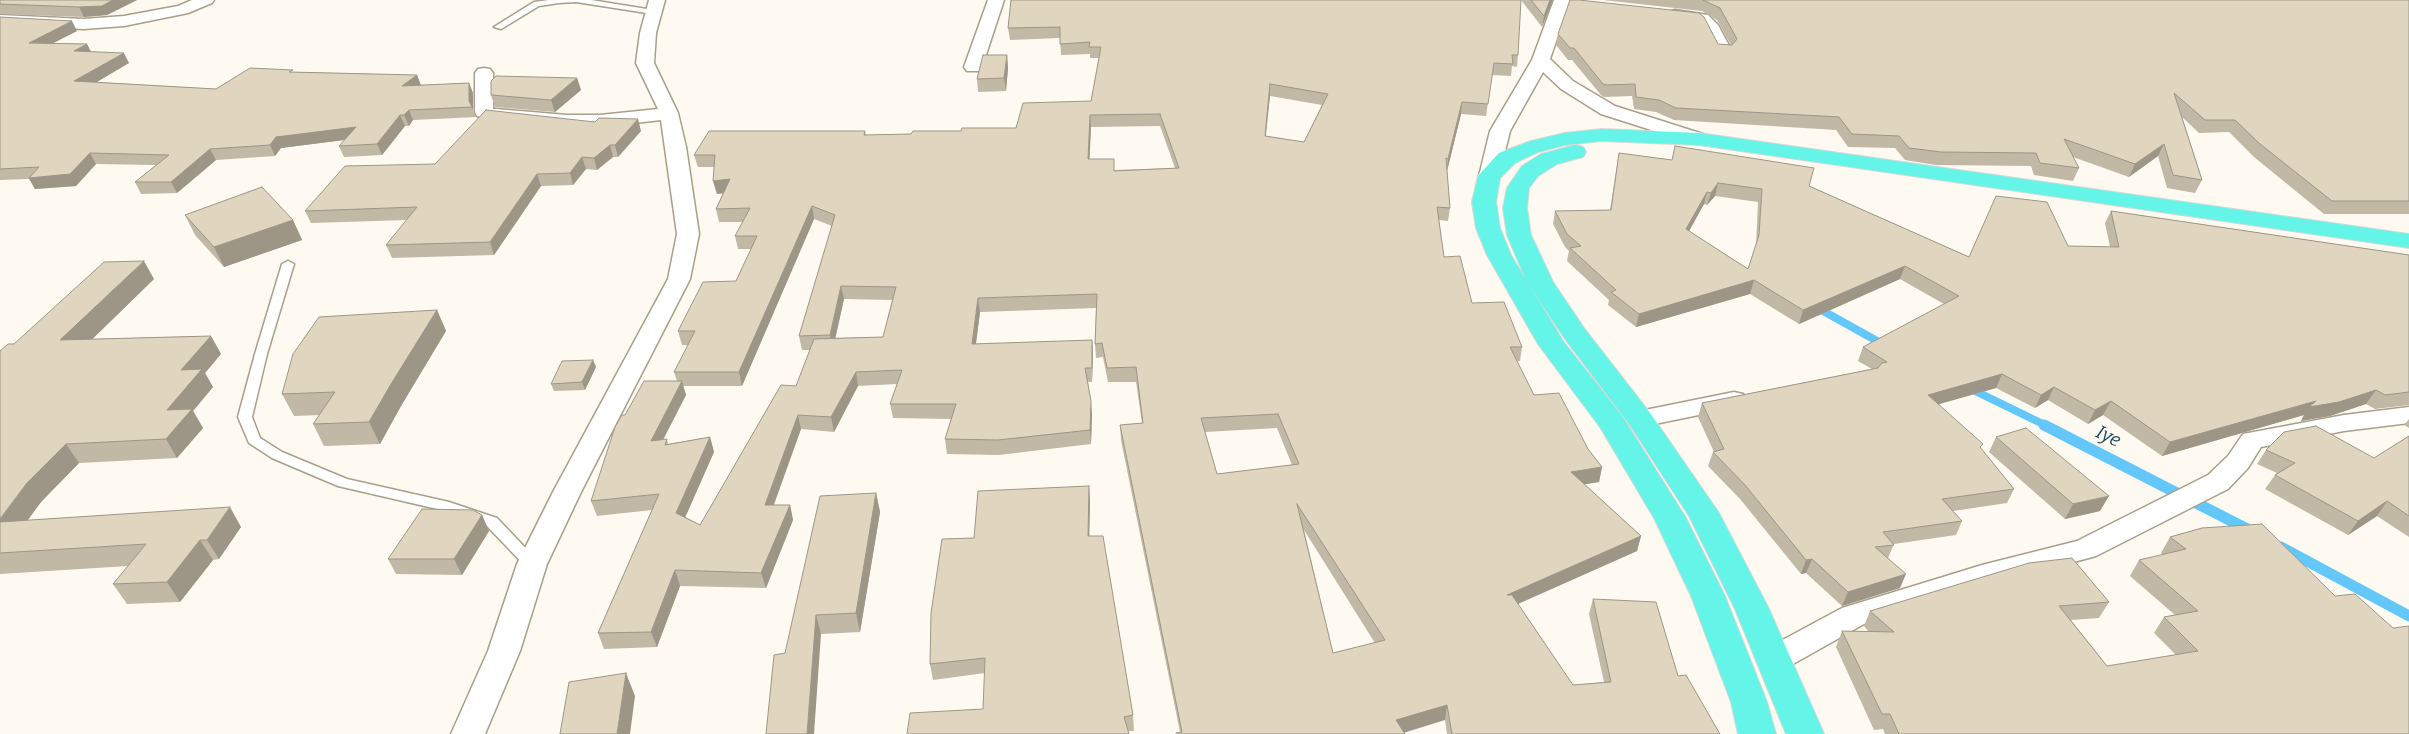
<!DOCTYPE html>
<style>
body{margin:0}
canvas{display:block;background:#fefaf1}
</style>
<canvas width="2409" height="734"></canvas>
<script>
const g = document.querySelector('canvas').getContext('2d');
g.lineJoin = 'round';
const shape = rows => new Path2D(rows.map(r => 'M' + r).join(''));
function stroke(path, color, width, dash) { g.strokeStyle = color; g.lineWidth = width; g.lineCap = dash ? 'butt' : 'round'; g.setLineDash(dash || []); g.stroke(path); }
function fill(path, color) { g.fillStyle = color; g.fill(path, 'evenodd'); }
function write(font, color, halo, rows, align = 'center') {
  g.font = font + ' Bitter,serif'; g.lineWidth = 4; g.setLineDash([]); g.textBaseline = 'middle'; g.strokeStyle = halo; g.fillStyle = color; for (const [text, x, y, turn = 0] of rows) {
    g.save(); g.translate(x, y); g.rotate((+turn || 0) * Math.PI / 180); g.textAlign = isNaN(turn) ? turn : align; if (halo) g.strokeText(text, 0, 0); g.fillText(text, 0, 0); g.restore();
  }
}
const streamFar1 = shape([
 [1816,307,1886,346],
 [1969,388,2047,426]
]);
const stream = shape([
 [2044,425,2249,530],
 [2281,547,2409,616]
]);
const service = shape([
 [549,0,591,0,653,10,657,12,653,14,576,2,559,3,539,6,501,29,494,27,534,2,549,0],
 [288,261,294,264,267,354,252,417,260,438,282,452,347,479,449,502,497,518,537,560,539,564,537,568,532,569,527,568,487,526,446,511,338,486,272,458,249,443,238,417,255,354,282,264,288,261]
]);
const minor = shape([
 [192,0,214,0,212,3,188,13,124,26,84,29,0,25,0,15,84,19,124,16,178,6,192,0],
 [649,0,665,0,656,33,654,63,678,113,686,147,699,234,690,279,581,492,547,564,520,651,485,734,451,734,488,651,517,564,553,492,668,279,677,234,661,120,600,127,567,127,487,119,477,116,475,112,475,73,478,69,484,68,490,69,493,73,493,109,496,109,567,115,600,115,658,109,636,63,640,33,649,0],
 [988,0,1004,0,982,67,979,71,967,71,964,67,988,0],
 [1554,0,1570,0,1550,59,1573,81,1615,106,1706,135,1709,139,1706,143,1692,143,1601,114,1561,89,1543,72,1510,131,1499,176,1496,180,1489,182,1482,180,1479,176,1490,131,1532,60,1554,0],
 [1675,10,1708,15,1718,25,1732,51,1729,55,1717,55,1703,27,1697,22,1669,18,1667,15,1669,12,1675,10],
 [1734,392,1743,394,1747,400,1743,406,1640,427,1631,425,1627,419,1631,413,1640,411,1734,392],
 [2409,407,2409,423,2344,431,2261,447,2248,468,2228,489,2096,556,1985,586,1864,624,1786,668,1775,671,1764,668,1759,659,1764,650,1842,608,1982,565,2077,541,2208,475,2228,456,2243,434,2344,415,2409,407]
]);
const trunk = shape([
 [1602,129,1699,133,2409,234,2409,248,1699,145,1602,141,1565,145,1538,152,1515,163,1500,178,1496,202,1500,228,1511,255,1563,341,1622,416,1686,518,1725,596,1767,702,1776,734,1738,734,1731,702,1691,596,1654,518,1600,427,1538,344,1487,255,1476,228,1472,202,1478,176,1499,153,1531,141,1565,133,1602,129],
 [1575,145,1583,147,1586,152,1583,157,1557,164,1538,176,1529,188,1527,208,1531,235,1553,282,1584,328,1650,413,1719,513,1769,609,1824,734,1786,734,1735,609,1689,516,1630,425,1565,339,1527,282,1507,235,1503,208,1507,188,1522,166,1541,154,1575,145]
]);
const wall = shape([
 [0,0,137,0,107,15,84,17,0,14],
 [1011,0,1518,55,1517,67,1512,66,1511,76,1492,75,1486,116,1461,114,1447,171,1450,208,1448,221,1439,220,1444,257,1472,303,1522,347,1520,361,1516,361,1534,395,1588,449,1602,467,1599,482,1584,484,1641,536,1637,551,1518,604,1573,685,1604,682,1589,614,1593,599,1678,676,1720,734,1447,734,1445,720,1180,732,1121,440,1120,425,1142,423,1136,382,1108,382,1103,357,1096,358,1095,344,1096,308,980,312,976,344,1092,340,1093,354,1092,382,1088,382,1092,415,1091,444,999,455,947,454,945,439,951,419,893,418,890,404,897,384,858,386,834,432,801,429,774,505,790,505,793,520,766,588,680,586,657,647,604,649,598,633,652,510,597,516,591,501,625,415,677,381,674,372,688,345,682,345,678,331,736,281,751,249,738,249,735,236,743,222,719,222,716,209,723,193,717,194,713,181,714,167,698,167,694,155,865,131,866,135,911,134,1016,128,1091,101,1099,58,1090,58,1090,54,1061,55,1060,38,1010,40,1008,28],
 [1270,96,1322,105,1304,142,1266,136],
 [1160,126,1175,168,1115,170,1089,159,1091,127],
 [814,219,832,226,799,336,802,350,810,350,796,386,700,525,685,517,714,452,710,437,668,444,667,439,663,440,686,395,683,386,742,386],
 [844,299,892,300,883,337,835,338],
 [1277,428,1292,465,1217,474,1205,432],
 [1304,530,1375,643,1333,653],
 [1521,0,1553,0,1542,27],
 [1603,0,2409,0,2409,214,2324,214,2254,157,2229,132,2199,133,2182,117,2202,180,2195,193,2167,188,2158,156,2129,177,2073,157,2079,168,2073,181,2034,175,2031,166,1936,165,1905,160,1895,148,1848,147,1836,130,1674,120,1656,112,1634,109,1632,96,1604,97,1601,95,1572,60,1568,60,1556,45,1558,34,1731,45,1717,20,1702,11],
 [0,17,77,31,53,43,87,44,91,52,129,63,96,82,216,89,294,72,417,75,421,85,469,83,473,93,473,110,476,117,413,120,409,126,405,126,382,155,344,157,339,146,344,140,281,148,275,156,216,160,177,193,141,194,135,182,156,165,96,164,76,186,35,189,29,179,0,180],
 [1007,55,1008,68,1006,91,978,92,977,79],
 [577,78,581,90,555,112,495,107,491,95],
 [595,122,641,131,618,157,613,157,597,170,586,169,573,185,541,186,494,255,392,258,386,245,407,220,311,223,305,211,435,164],
 [1619,153,1809,186,1969,257,2068,246,2110,247,2105,223,2111,211,2409,255,2409,405,2375,409,2366,404,2330,416,2301,421,2304,415,2162,456,2103,415,2088,424,2048,400,2035,408,1996,388,1938,404,1981,449,2014,489,2007,503,1953,511,1962,521,1956,535,1894,544,1888,558,1900,588,1842,606,1806,573,1801,574,1740,499,1708,466,1713,452,1714,452,1698,417,1702,403,1872,369,1858,361,1863,347,1944,304,1900,279,1799,324,1750,294,1636,327,1608,305,1609,300,1567,261,1569,251,1565,247,1553,224,1555,211,1610,210],
 [1715,196,1758,202,1756,246,1748,269,1689,231,1704,204,1707,205],
 [185,215,293,220,302,240,224,267,195,235],
 [154,279,92,339,211,336,221,354,205,373,213,387,193,411,203,428,177,458,79,463,41,502,27,520,241,527,219,559,213,560,180,602,127,604,113,584,128,566,0,574,0,351,14,344],
 [437,310,446,331,401,406,380,444,324,446,313,424,320,415,294,416,282,394],
 [593,360,596,367,585,390,554,391,551,384],
 [2409,419,2409,428,2404,425],
 [2409,436,2409,537,2377,516,2348,535,2265,489,2275,475,2277,473,2257,464,2266,450,2374,458],
 [1996,437,2100,511,2065,519,1989,452],
 [1089,486,1090,501,1089,536,1133,715,1134,731,1128,731,983,709,985,673,933,680,930,664,974,538],
 [876,493,880,512,860,632,821,634,785,653],
 [482,515,489,531,462,575,396,574,388,559],
 [2202,528,2409,734,1885,734,1883,729,1874,730,1836,647,1842,631,1869,632,1864,626,1870,611,2109,602,2099,618,2071,620,2107,666,2176,655,2154,633,2164,617,2175,615,2130,576,2139,560,2163,555,2161,553,2170,537]
]);
const shadedWall = shape([
 [113,0,137,0,107,15,84,17,79,7],
 [1550,0,1553,0,1542,27,1544,16],
 [72,21,77,31,34,53,29,43],
 [87,44,92,54,74,51],
 [124,53,129,63,80,92,74,81],
 [1007,55,1008,68,1006,91,1004,78],
 [417,75,421,86,402,86],
 [577,78,581,90,555,112,551,100],
 [469,83,473,93,473,110,469,101],
 [1270,84,1270,96,1264,148,1265,136],
 [1462,102,1461,114,1447,171,1448,159],
 [409,110,413,120,409,126,404,115],
 [400,115,405,126,382,155,377,144],
 [1090,115,1091,127,1089,171,1088,159],
 [638,119,641,131,618,157,615,145],
 [356,127,360,138,281,148,275,156,270,145,276,137],
 [2164,144,2158,156,2129,177,2135,164],
 [610,145,613,157,597,170,594,158],
 [210,149,216,160,177,193,171,182],
 [90,153,96,164,76,186,35,189,29,178],
 [582,157,586,169,573,185,570,173],
 [537,174,541,186,494,255,490,242],
 [730,179,733,192,717,194,713,181],
 [1718,183,1715,196,1707,205,1711,193],
 [1707,192,1704,204,1683,242,1686,229],
 [812,206,814,219,742,386,739,372],
 [293,220,302,240,224,267,214,247],
 [144,261,154,279,72,359,60,340],
 [1905,266,1900,279,1799,324,1803,310],
 [1754,280,1750,294,1636,327,1639,314],
 [841,286,844,299,833,349,830,335],
 [978,298,980,312,974,358,972,344],
 [437,310,446,331,401,406,380,444,369,422,391,384],
 [211,336,221,354,205,373,213,387,193,411,203,428,177,458,166,439,167,410,181,370],
 [1092,340,1093,354,1092,382],
 [593,360,596,367,585,390,582,382],
 [856,372,858,386,834,432,831,417],
 [2002,374,1996,388,1922,409,1928,395],
 [682,381,686,395,655,455,651,441],
 [2054,387,2048,400,2035,408,2041,395],
 [2376,390,2366,404,2330,416,2301,421,2304,415,2162,456,2170,442,2316,401],
 [1091,401,1092,415,1091,444,1090,430],
 [2111,401,2103,415,2088,424,2095,410],
 [798,415,801,429,768,520,765,505],
 [710,437,714,452,681,527,676,513],
 [66,444,79,463,41,502,12,542,0,526,0,519,27,483],
 [1602,467,1599,482,1568,487,1571,472],
 [1089,486,1090,501,1089,551,1088,536],
 [876,493,880,512,860,632,856,613],
 [2109,496,2100,511,2065,519,2073,504],
 [2387,501,2377,516,2348,535,2358,521],
 [790,505,793,520,766,588,761,573],
 [230,507,241,527,219,559,207,540],
 [482,515,489,531,462,575,454,559],
 [1641,536,1637,551,1504,610,1507,595],
 [200,540,213,560,180,602,167,582],
 [1812,559,1806,573,1801,574,1806,560],
 [675,570,680,586,657,647,651,632],
 [1906,574,1900,588,1842,606,1848,592],
 [816,615,821,634,814,734,807,734],
 [626,673,635,696,630,734,617,734],
 [1447,705,1445,720,1400,734,1396,720]
]);
const building = shape([
 [0,0,113,0,102,6,79,7,0,4,0,0],
 [1011,0,1521,0,1518,55,1512,55,1513,64,1494,63,1488,104,1462,102,1448,159,1446,158,1450,208,1437,207,1444,257,1460,256,1472,303,1504,302,1522,347,1510,347,1534,395,1559,393,1588,449,1602,467,1571,472,1641,536,1507,595,1512,595,1573,685,1611,682,1593,599,1656,602,1678,676,1686,675,1720,734,1452,734,1447,705,1396,720,1405,734,1176,734,1176,733,1182,732,1120,425,1143,423,1136,367,1107,368,1102,343,1095,344,1097,294,978,298,972,344,1092,340,1092,368,1085,368,1091,401,1090,430,998,440,945,439,956,404,890,404,902,370,856,372,831,417,798,415,765,505,790,505,761,573,675,570,651,632,598,633,659,494,591,501,615,427,622,415,625,415,644,381,682,381,651,441,667,439,665,445,710,437,676,513,700,525,781,385,796,386,814,339,883,337,896,287,841,286,830,335,799,336,835,215,812,206,739,372,674,372,695,331,678,331,703,282,736,281,757,236,735,236,750,208,716,209,730,179,713,181,715,155,694,155,709,131,865,131,864,135,911,134,913,131,961,131,962,128,1016,128,1023,103,1091,101,1101,47,1089,47,1090,42,1060,44,1060,27,1008,28,1011,0],
 [1270,84,1328,94,1304,142,1265,136,1270,84],
 [1160,114,1179,168,1114,171,1114,159,1088,159,1090,115,1160,114],
 [1278,414,1299,464,1217,474,1201,418,1278,414],
 [1297,504,1385,640,1333,653,1297,504],
 [1531,0,1550,0,1544,16,1531,0],
 [1570,0,1579,0,1699,13,1704,17,1718,44,1732,45,1737,39,1720,8,1703,0,2409,0,2409,201,2332,201,2260,144,2235,120,2205,120,2174,93,2202,180,2173,175,2164,144,2135,164,2064,139,2079,168,2040,163,2036,153,1941,152,1909,148,1899,136,1852,134,1839,117,1676,108,1659,100,1636,97,1635,84,1606,85,1603,84,1574,48,1570,48,1558,34,1570,0],
 [0,17,72,21,29,43,87,44,74,51,124,53,74,81,216,89,250,68,293,70,289,72,417,75,402,86,469,83,469,101,472,107,409,110,404,115,400,115,377,144,339,146,356,127,276,137,270,145,210,149,171,182,135,182,169,155,90,153,70,174,29,178,39,167,0,169,0,17],
 [983,55,1007,55,1004,78,977,79,983,55],
 [496,76,577,78,551,100,491,95,491,81,496,76],
 [486,110,595,122,599,118,638,119,615,145,610,145,594,158,582,157,570,173,537,174,490,242,386,245,417,207,305,211,345,166,435,164,486,110],
 [1675,146,1814,168,1809,186,1969,257,1996,196,2047,202,2068,246,2119,247,2111,211,2409,255,2409,392,2385,395,2376,390,2339,402,2309,407,2316,401,2170,442,2111,401,2095,410,2054,387,2041,395,2002,374,1928,395,1983,444,1980,447,2014,489,1942,499,1962,521,1883,532,1894,545,1875,547,1906,574,1848,592,1812,559,1806,560,1745,485,1713,452,1724,449,1702,403,1878,368,1882,363,1887,362,1863,347,1959,296,1905,266,1803,310,1754,280,1639,314,1611,292,1616,290,1570,248,1581,246,1567,234,1555,211,1611,210,1619,153,1672,160,1675,146],
 [1718,183,1762,189,1759,235,1748,269,1686,229,1707,192,1711,193,1718,183],
 [262,187,293,220,214,247,185,215,262,187],
 [144,261,60,340,211,336,181,370,202,369,167,410,192,409,166,439,66,444,27,483,0,519,0,351,8,344,14,344,104,262,144,261],
 [437,310,391,384,369,422,313,424,335,392,282,394,293,354,319,317,437,310],
 [593,360,582,382,551,384,562,361,593,360],
 [2316,426,2374,458,2409,436,2409,516,2387,501,2358,521,2275,475,2295,463,2266,450,2284,432,2316,426],
 [2026,428,2109,496,2073,504,1996,437,2026,428],
 [1089,486,1088,536,1103,536,1133,715,1124,717,1129,734,907,734,910,713,983,709,985,658,930,664,931,613,942,539,974,538,978,491,1089,486],
 [876,493,856,613,816,615,807,734,766,734,774,655,785,653,820,496,876,493],
 [230,507,207,540,200,540,167,582,113,584,146,544,0,553,0,522,230,507],
 [422,509,473,510,482,515,454,559,388,559,422,509],
 [2262,524,2335,596,2355,594,2393,628,2409,626,2409,734,1899,734,1890,714,1882,714,1842,631,1894,632,1870,611,2029,563,2072,558,2109,602,2059,606,2107,666,2198,651,2164,617,2198,611,2139,560,2186,549,2170,537,2202,528,2262,524],
 [626,673,617,734,560,734,569,682,626,673]
]);
const waterNames = [
 ["Iye",2108,437,26]
];
stroke(streamFar1, '#64c7fa', 8);
stroke(stream, '#64c7fa', 11);
stroke(service, '#a89f89', 3);
stroke(minor, '#a89f89', 3);
stroke(trunk, '#d8d8d6', 2);
fill(service, '#fff');
fill(minor, '#fff');
fill(trunk, '#64f4e8');
fill(wall, '#c1b8a5');
fill(shadedWall, '#9d9686');
fill(building, '#e0d6c0');
stroke(building, '#9d9686', 1);
write('italic 19px', '#214b60', '#fefaf1', waterNames);
</script>
